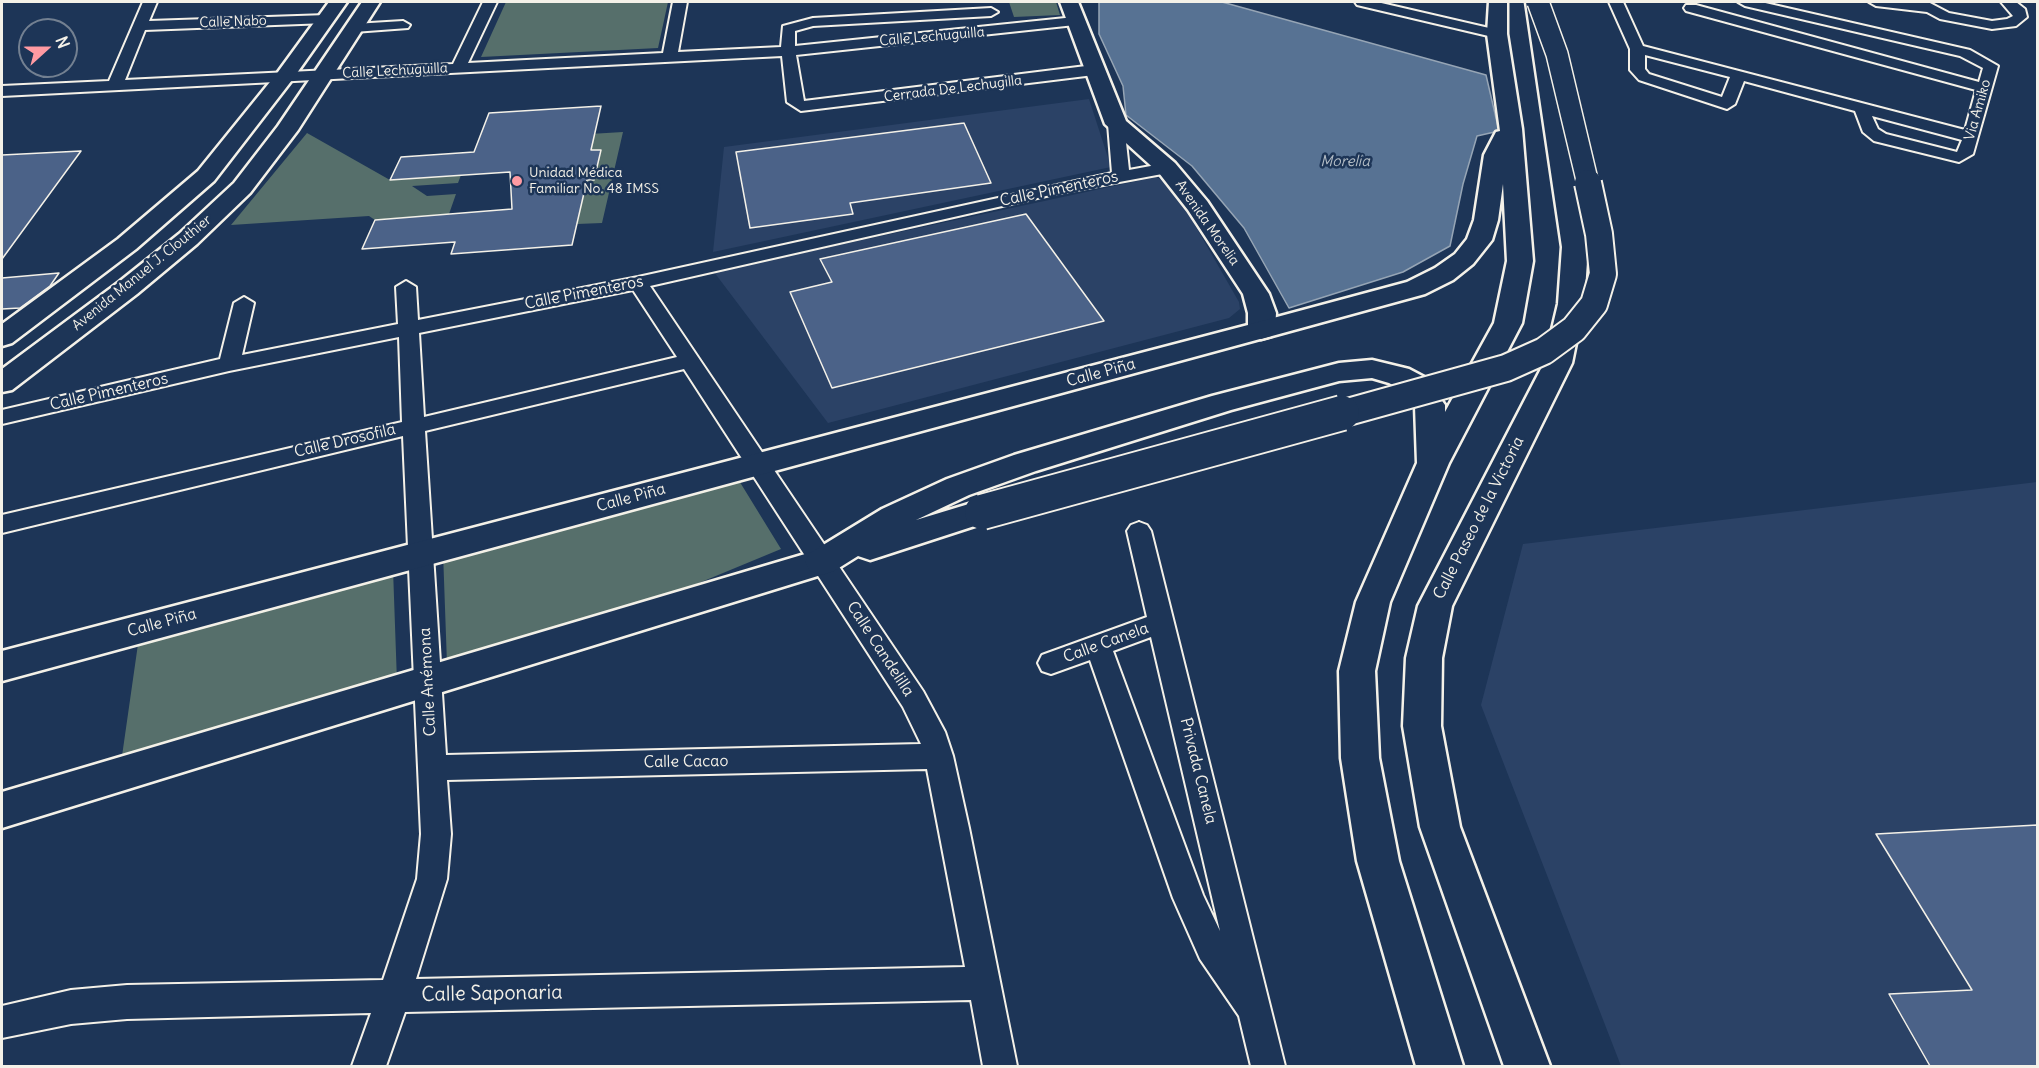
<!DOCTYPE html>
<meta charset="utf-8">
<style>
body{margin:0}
#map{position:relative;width:2039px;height:1068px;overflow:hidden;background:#1d3557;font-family:Delius,sans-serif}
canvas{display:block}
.frame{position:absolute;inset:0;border:3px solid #f4f1e8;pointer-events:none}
.north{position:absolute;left:18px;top:18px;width:60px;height:60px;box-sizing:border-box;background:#1d3557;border:2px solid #738091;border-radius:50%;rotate:69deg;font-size:16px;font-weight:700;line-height:24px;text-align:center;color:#f4f1e8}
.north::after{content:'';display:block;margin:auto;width:21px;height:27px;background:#ff9aa2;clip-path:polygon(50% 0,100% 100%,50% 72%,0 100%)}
</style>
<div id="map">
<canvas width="2039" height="1068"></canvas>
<div class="frame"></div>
<div class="north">N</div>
</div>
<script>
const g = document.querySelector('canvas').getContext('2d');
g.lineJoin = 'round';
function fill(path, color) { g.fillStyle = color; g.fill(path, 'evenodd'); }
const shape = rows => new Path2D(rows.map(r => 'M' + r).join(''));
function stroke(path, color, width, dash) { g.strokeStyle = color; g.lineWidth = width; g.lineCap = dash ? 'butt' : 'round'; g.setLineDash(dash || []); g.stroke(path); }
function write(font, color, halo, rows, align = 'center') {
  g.font = font + ' Delius,sans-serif'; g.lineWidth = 5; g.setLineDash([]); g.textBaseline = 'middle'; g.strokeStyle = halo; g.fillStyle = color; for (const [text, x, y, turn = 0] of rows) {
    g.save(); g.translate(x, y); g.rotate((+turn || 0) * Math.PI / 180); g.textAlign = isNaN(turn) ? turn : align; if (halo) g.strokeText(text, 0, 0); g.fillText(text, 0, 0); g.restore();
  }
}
const built = shape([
 [1089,99,1111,167,713,252,724,147],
 [1156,177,1173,187,1239,302,1240,309,1229,318,828,423,714,272],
 [2037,482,2037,1066,1621,1066,1481,705,1523,544]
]);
const green = shape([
 [506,2,668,2,658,48,481,57],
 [1009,2,1056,2,1060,15,1014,17],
 [623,132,602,223,577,224,557,182,594,180,601,150,502,156,490,140],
 [307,133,390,180,461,175,458,183,412,186,427,196,456,194,449,214,375,220,369,216,231,225],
 [738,479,781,549,624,614,447,664,443,552],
 [393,569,397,682,121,763,139,637]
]);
const water = shape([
 [1099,2,1222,2,1486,75,1499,131,1477,136,1463,184,1450,246,1403,272,1289,308,1244,228,1192,166,1126,115,1123,86,1099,34,1099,2]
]);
const building = shape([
 [601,106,591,150,601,150,594,180,587,180,572,245,451,254,455,242,362,249,375,220,512,209,510,172,390,180,401,157,474,152,489,113,601,106],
 [964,123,991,183,850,203,853,214,750,228,736,152,964,123],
 [81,151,2,259,2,155,81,151],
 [1026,214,1104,321,832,388,790,292,832,282,820,259,1026,214],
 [59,273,50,286,20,308,2,309,2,278,59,273],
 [2037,825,2037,1066,1930,1066,1889,994,1972,990,1876,834,2037,825]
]);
const minor = shape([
 [143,2,157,2,149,21,327,15,334,19,327,23,145,30,125,80,453,64,483,2,497,2,468,63,663,53,673,2,687,2,678,52,781,47,783,26,813,18,991,8,998,12,991,16,813,26,795,31,795,46,1075,17,1082,21,1075,25,796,55,804,101,1094,65,1102,70,1094,75,801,111,787,102,782,56,2,96,2,86,109,81,143,2],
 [1355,2,1377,2,1502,31,1504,34,1497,38,1357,5,1355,2],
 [1609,2,1623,2,1643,46,1965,130,1976,90,1686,11,1684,8,1686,5,1696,5,1979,82,1983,68,1960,56,1745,6,1738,2,1761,2,1970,50,1998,66,1973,154,1959,162,1874,141,1863,132,1855,111,1744,81,1735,104,1727,109,1639,80,1630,70,1630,49,1609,2],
 [1645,55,1730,77,1722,97,1649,74,1645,69,1645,55],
 [1872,116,1962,140,1957,152,1886,134,1878,129,1872,116],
 [1869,2,1928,2,1949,13,1992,21,2007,19,2013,16,2001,2,2016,2,2025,9,2027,17,2016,26,1992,29,1940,19,1927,12,1876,6,1869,2],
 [403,21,410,25,408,28,354,32,347,28,354,24,403,21],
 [1116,119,1124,124,1129,170,1167,163,1175,168,1173,172,1055,194,650,286,923,691,945,732,953,756,969,828,1017,1066,983,1066,971,1000,405,1012,386,1066,352,1066,371,1013,127,1019,71,1024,2,1038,2,1006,71,990,127,985,383,980,417,879,421,834,403,436,2,533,2,515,402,422,399,337,229,371,2,424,2,410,220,359,234,303,244,297,254,303,242,355,398,324,396,287,406,281,416,287,418,320,638,277,1112,173,1108,124,1116,119],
 [633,290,677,357,424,417,419,333,633,290],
 [684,369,903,707,921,744,446,755,425,431,684,369],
 [927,769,965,967,416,979,447,879,451,834,447,780,927,769],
 [1139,522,1147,525,1151,531,1285,1066,1251,1066,1239,1016,1200,959,1173,898,1090,660,1051,674,1042,671,1038,663,1042,655,1147,617,1127,531,1131,525,1139,522],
 [1151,637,1220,931,1203,895,1113,651,1151,637]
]);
const secondary = shape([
 [329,2,347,2,292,80,214,181,136,249,12,343,2,346,2,324,118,239,198,171,278,72,329,2],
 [362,2,380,2,298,130,250,193,197,244,137,294,12,390,2,392,2,369,119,282,179,234,234,183,278,126,362,2],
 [1060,2,1078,2,1126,121,1175,163,1207,201,1269,294,1276,313,1275,330,1271,336,2,681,2,651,1248,325,1248,313,1243,294,1188,210,1159,173,1105,124,1060,2],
 [822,549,834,553,839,562,834,571,2,828,2,792,822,549]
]);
const primary = shape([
 [1489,2,1507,2,1507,34,1522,129,1533,261,1522,323,1449,463,1390,602,1375,671,1379,758,1399,861,1463,1066,1416,1066,1357,861,1341,758,1339,671,1356,602,1417,463,1415,406,1406,392,1389,383,1372,378,1339,381,1231,410,1036,471,969,495,916,520,982,500,993,504,998,512,993,520,870,560,858,556,834,571,822,575,810,571,805,562,810,553,882,509,947,479,1014,455,1212,396,1339,363,1372,360,1409,369,1426,378,1445,405,1445,412,1494,323,1507,261,1503,184,1498,220,1492,240,1473,264,1453,280,1425,294,1261,339,1251,336,1247,330,1251,324,1407,282,1435,268,1455,254,1467,239,1474,220,1484,155,1496,132,1500,131,1487,34,1489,2],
 [1526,2,1544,2,1588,247,1584,304,1572,363,1452,606,1442,658,1441,726,1460,827,1550,1066,1504,1066,1420,827,1403,726,1406,658,1418,606,1544,363,1558,304,1562,247,1526,2]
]);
const primaryBridgeFar2 = shape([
 [1538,2,1557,54,1588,184]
]);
const primaryBridgeFar1 = shape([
 [1337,415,1506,368,1544,351,1574,329,1594,304,1603,274,1599,234,1588,183]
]);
const primaryBridge = shape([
 [982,512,1342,413]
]);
const markers = [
 [517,181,6,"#ff9aa2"]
];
const farStreetnames = [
 ["Calle Nabo",233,22,-2],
 ["Calle Lechuguilla",932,37,-5],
 ["Calle Lechuguilla",395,71,-3],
 ["Cerrada De Lechugilla",953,89,-7],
 ["Via Amiko",1978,110,-74],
 ["Avenida Morelia",1207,223,55],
 ["Avenida Manuel J. Clouthier",142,273,-39]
];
const farPoinames = [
 ["Unidad Médica",529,173],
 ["Familiar No. 48 IMSS",529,189]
];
const farWaternames = [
 ["Morelia",1345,162]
];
const streetNames = [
 ["Calle Pimenteros",1059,189,-12],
 ["Calle Pimenteros",584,293,-11],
 ["Calle Piña",1101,373,-15],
 ["Calle Pimenteros",109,392,-13],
 ["Calle Drosofila",345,441,-13],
 ["Calle Piña",631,498,-15],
 ["Calle Paseo de la Victoria",1479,518,-63],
 ["Calle Piña",162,623,-15],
 ["Calle Canela",1106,643,-20],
 ["Calle Candelilla",880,649,57],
 ["Calle Anémona",428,682,-93],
 ["Calle Cacao",686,762,-1],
 ["Privada Canela",1198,771,76]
];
const nearStreetnames = [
 ["Calle Saponaria",492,994,-1]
];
fill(built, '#2b4266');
fill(green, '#566f6b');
fill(water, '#577293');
stroke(water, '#96a5b5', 1.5);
fill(building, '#4b6288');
stroke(building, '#f4f1e8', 1.5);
stroke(minor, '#f4f1e8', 4);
stroke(secondary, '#f4f1e8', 5);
stroke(primary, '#f4f1e8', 5);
fill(minor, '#1d3557');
fill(secondary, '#1d3557');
fill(primary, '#1d3557');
stroke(primaryBridgeFar2, '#f4f1e8', 24, []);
stroke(primaryBridgeFar1, '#f4f1e8', 30, []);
stroke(primaryBridge, '#f4f1e8', 38, []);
stroke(primaryBridgeFar2, '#1d3557', 21);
stroke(primaryBridgeFar1, '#1d3557', 26);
stroke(primaryBridge, '#1d3557', 34);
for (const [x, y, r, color] of markers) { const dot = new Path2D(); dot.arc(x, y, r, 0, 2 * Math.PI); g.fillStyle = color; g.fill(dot); stroke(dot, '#1d3557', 2); }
write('14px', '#f4f1e8', '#1d3557', farStreetnames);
write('14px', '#f4f1e8', '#1d3557', farPoinames, 'left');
write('italic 15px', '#b5bec6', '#1d3557', farWaternames);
write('16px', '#f4f1e8', '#1d3557', streetNames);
write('20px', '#f4f1e8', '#1d3557', nearStreetnames);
</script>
